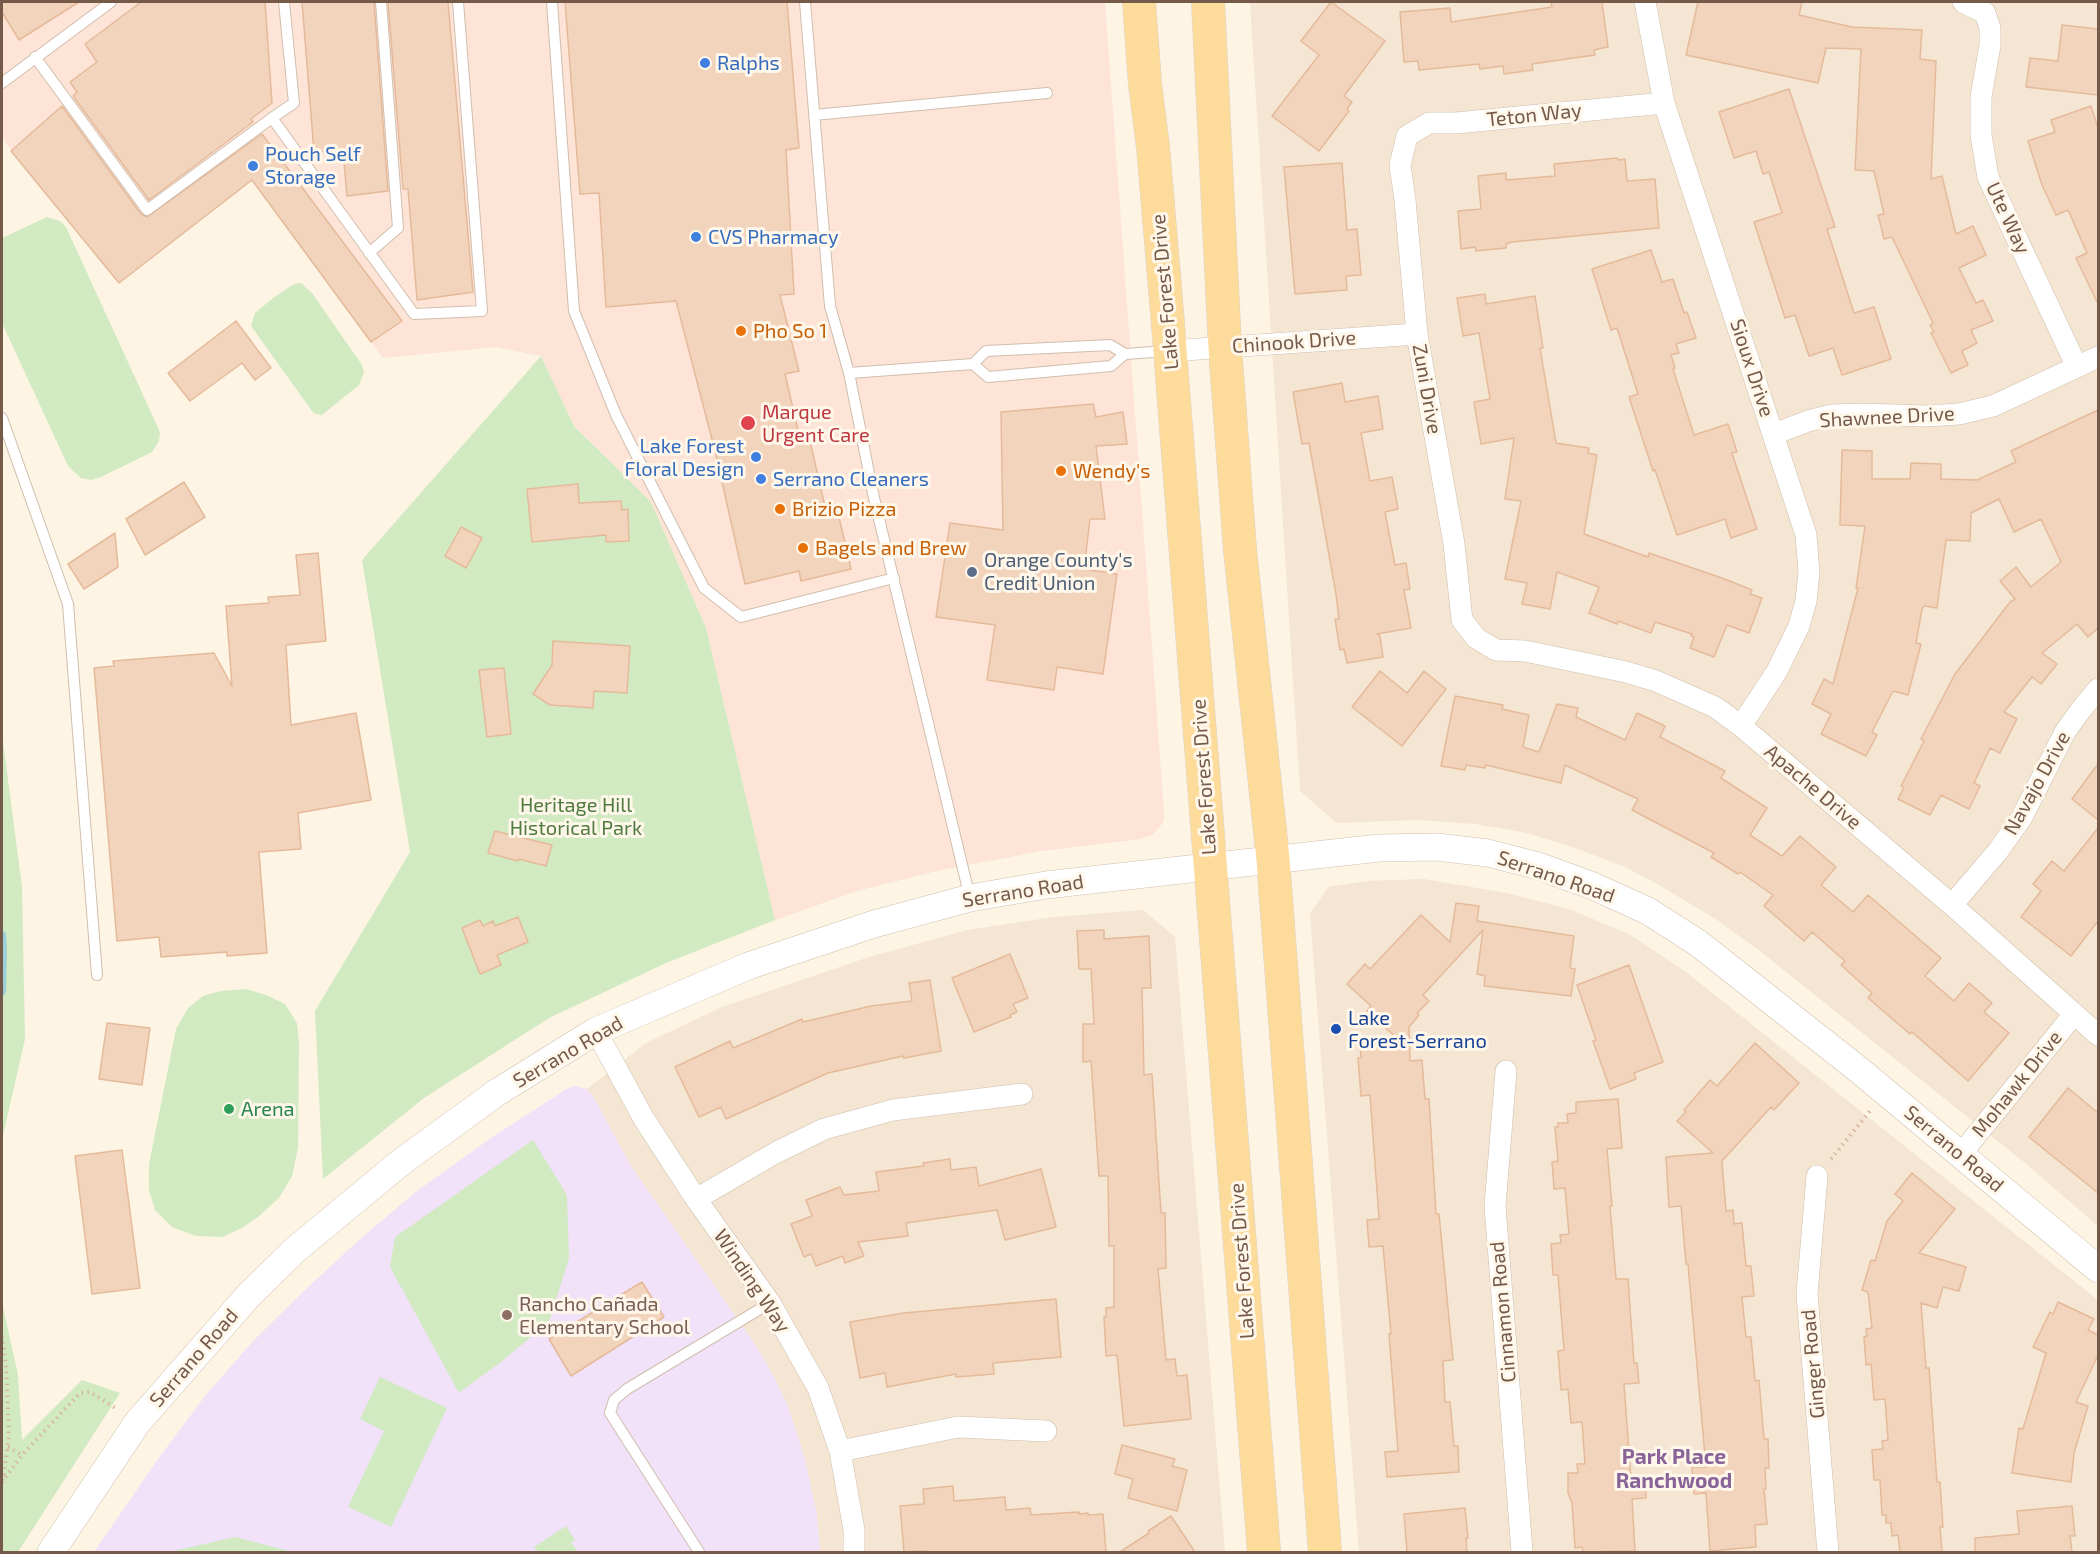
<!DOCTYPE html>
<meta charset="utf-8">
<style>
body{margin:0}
#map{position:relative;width:2100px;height:1554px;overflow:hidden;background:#fdf4e4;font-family:"Exo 2",sans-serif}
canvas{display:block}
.frame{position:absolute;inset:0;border:3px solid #755a49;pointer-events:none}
</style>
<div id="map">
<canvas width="2100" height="1554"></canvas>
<div class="frame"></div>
</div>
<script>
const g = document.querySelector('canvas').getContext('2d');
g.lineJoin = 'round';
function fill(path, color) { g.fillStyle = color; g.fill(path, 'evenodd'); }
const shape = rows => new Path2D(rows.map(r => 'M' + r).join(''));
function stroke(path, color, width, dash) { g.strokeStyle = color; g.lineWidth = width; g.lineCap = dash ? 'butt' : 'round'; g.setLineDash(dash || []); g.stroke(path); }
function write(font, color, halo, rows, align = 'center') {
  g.font = font + ' "Exo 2",sans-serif'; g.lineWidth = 6; g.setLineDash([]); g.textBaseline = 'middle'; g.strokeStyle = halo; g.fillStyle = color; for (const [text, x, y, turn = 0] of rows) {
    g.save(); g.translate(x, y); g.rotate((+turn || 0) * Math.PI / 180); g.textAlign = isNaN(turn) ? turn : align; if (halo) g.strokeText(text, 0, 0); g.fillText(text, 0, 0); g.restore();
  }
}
const residential = shape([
 [1250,2,2098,2,2098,1226,2025,1163,1761,952,1717,920,1659,885,1625,867,1578,849,1527,833,1475,824,1417,820,1337,823,1300,791],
 [1424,879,1507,893,1569,909,1629,934,1686,972,2098,1300,2098,1552,1359,1552,1310,914,1328,887,1367,881],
 [1143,910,1175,937,1225,1552,820,1552,817,1514,811,1486,797,1432,757,1347,631,1166,593,1096,587,1089,646,1043,722,1007,869,957,967,930,1054,917]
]);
const commercial = shape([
 [2,2,1105,2,1164,812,1164,820,1160,827,1152,835,1141,839,1042,851,941,870,857,891,775,920,706,628,651,502,574,426,541,356,496,347,383,358,252,180,119,283,2,138]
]);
const education = shape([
 [575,1086,587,1089,593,1096,631,1166,757,1347,774,1377,788,1406,805,1459,817,1514,820,1552,94,1552,158,1459,205,1396,253,1341,305,1290,360,1239,417,1191,491,1138,568,1088]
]);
const green = shape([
 [47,217,60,221,66,227,160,432,159,441,152,452,99,478,91,480,81,478,68,466,2,323,2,238],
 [301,283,312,293,362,365,364,372,359,385,322,415,315,414,312,411,251,326,255,313,273,298,294,284],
 [541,356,574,426,651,502,706,628,775,920,666,963,549,1018,424,1098,323,1179,315,1011,410,852,362,560],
 [2,734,22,887,25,1039,2,1140],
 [246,989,266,995,285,1004,297,1023,299,1043,298,1148,292,1176,279,1198,258,1217,242,1228,223,1237,196,1236,172,1227,155,1210,149,1190,149,1164,176,1029,188,1008,203,996,221,991],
 [533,1140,567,1195,569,1258,549,1322,501,1362,459,1393,390,1267,395,1237],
 [2,1302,18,1375,22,1440,82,1380,120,1393,18,1552,2,1552],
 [380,1377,447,1408,391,1527,348,1507,384,1431,360,1419],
 [566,1526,575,1540,571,1542,578,1552,538,1552,534,1547],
 [235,1537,293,1552,169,1552]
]);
const stream = shape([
 [2,935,3,950,2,991]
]);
const building = shape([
 [2,2,79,2,19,40,2,12,2,2],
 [141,2,265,2,272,103,251,119,253,122,149,200,73,96,77,92,70,82,97,62,85,44,141,2],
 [302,2,374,2,388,191,347,196,343,151,314,152,302,2],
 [388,2,448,2,473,292,417,300,408,189,403,189,388,2],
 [565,2,787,2,799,148,786,150,794,294,780,295,799,371,785,374,801,443,810,441,825,507,836,504,851,569,801,581,799,571,745,584,715,451,676,301,606,307,599,193,580,194,565,2],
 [1331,2,1385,41,1344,96,1352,102,1347,109,1349,111,1319,151,1272,116,1319,55,1301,41,1331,2],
 [1551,2,1602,2,1608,47,1594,50,1595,55,1532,64,1533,70,1504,74,1503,66,1480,69,1479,64,1419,70,1418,61,1404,62,1400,12,1450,8,1451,22,1552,7,1551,2],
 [1698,2,1802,2,1799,15,1852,27,1922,30,1920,59,1936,61,1931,179,1942,176,1956,234,1973,226,1986,255,1959,268,1976,303,1983,300,1993,321,1971,330,1977,343,1962,351,1968,365,1951,373,1931,333,1934,332,1930,325,1933,323,1892,237,1884,239,1878,215,1884,214,1874,171,1855,170,1861,49,1826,48,1818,83,1686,55,1698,2],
 [2062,25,2098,29,2098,95,2026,87,2030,58,2058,61,2062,25],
 [1789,89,1835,227,1827,229,1854,313,1874,307,1891,359,1842,375,1833,348,1809,356,1795,315,1785,318,1754,222,1782,213,1769,172,1763,174,1756,151,1734,158,1719,112,1789,89],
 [62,106,141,214,147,217,262,134,402,321,371,342,252,180,119,283,11,151,62,106],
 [2091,106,2098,128,2098,304,2076,258,2087,253,2068,210,2056,215,2042,185,2028,141,2055,132,2051,120,2091,106],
 [1617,158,1618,160,1625,159,1627,181,1655,179,1659,228,1512,242,1506,244,1506,248,1476,251,1475,247,1461,249,1458,211,1481,209,1478,176,1506,173,1506,180,1555,176,1554,164,1617,158],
 [1342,163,1347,230,1357,229,1361,275,1346,276,1347,290,1295,294,1284,167,1342,163],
 [1651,250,1662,282,1673,279,1684,313,1687,312,1696,338,1676,344,1679,353,1671,355,1675,368,1673,369,1694,435,1728,424,1737,452,1732,453,1757,529,1731,538,1725,519,1677,535,1655,470,1653,471,1629,397,1638,394,1617,328,1611,330,1592,269,1651,250],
 [1485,294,1486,304,1535,296,1543,348,1540,348,1556,443,1589,448,1588,453,1597,455,1584,534,1648,557,1649,553,1722,578,1752,590,1750,594,1762,598,1749,633,1727,625,1714,657,1690,648,1694,637,1691,636,1692,634,1655,622,1651,633,1618,621,1617,624,1589,613,1599,587,1557,572,1550,609,1522,604,1527,583,1505,579,1521,501,1505,499,1514,438,1481,444,1474,402,1490,399,1479,333,1463,336,1457,298,1485,294],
 [236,321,271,368,255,380,242,363,190,401,168,373,236,321],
 [1342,383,1345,402,1378,396,1383,429,1361,433,1370,481,1392,477,1398,509,1385,512,1395,565,1406,563,1410,589,1404,590,1411,628,1377,634,1380,636,1383,657,1347,663,1344,649,1340,650,1335,619,1339,619,1336,594,1309,443,1302,444,1293,392,1342,383],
 [1093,404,1096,417,1123,412,1127,444,1096,446,1105,519,1090,519,1084,569,1117,574,1103,674,1057,667,1054,690,987,680,995,625,936,617,950,523,1003,530,1001,412,1093,404],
 [2098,410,2098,628,2088,637,2077,624,2042,653,2057,664,2041,684,2032,677,2004,712,2017,719,2000,753,1990,748,1974,783,1980,786,1969,809,1941,795,1930,815,1898,799,1904,787,1901,786,1924,741,1921,739,1955,674,2010,602,2015,599,2000,581,2016,567,2031,587,2061,562,2041,519,2014,532,1999,499,1971,513,1970,541,1946,540,1937,608,1924,606,1922,609,1916,643,1921,644,1908,695,1893,691,1872,732,1877,735,1866,756,1821,734,1831,714,1812,704,1824,679,1833,684,1858,588,1856,588,1865,526,1840,525,1842,450,1872,451,1872,479,1910,479,1911,463,1941,464,1941,479,1977,480,2016,462,2011,451,2098,410],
 [184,482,205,517,145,555,126,519,184,482],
 [578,484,579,503,621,501,622,510,628,509,629,541,606,542,606,535,532,542,527,489,578,484],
 [461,527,482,538,466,568,445,556,461,527],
 [115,533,118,567,84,589,68,564,115,533],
 [318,553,326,641,286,645,291,725,356,713,371,800,298,813,301,849,259,852,267,953,227,956,227,952,161,957,159,937,117,941,94,668,114,666,113,661,214,653,232,686,226,606,269,603,268,597,300,595,296,555,318,553],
 [553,641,630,646,627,693,594,691,593,708,550,705,533,694,552,665,553,641],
 [504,668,511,734,487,737,479,670,504,668],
 [1380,671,1407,693,1424,671,1446,689,1402,746,1352,707,1380,671],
 [1455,696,1503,705,1502,709,1529,715,1523,747,1539,752,1557,704,1578,708,1576,717,1625,740,1637,713,1665,726,1660,737,1725,771,1721,778,1767,808,1750,835,1782,856,1800,836,1836,867,1821,885,1853,912,1868,895,1941,958,1925,976,1954,1001,1969,983,1992,1003,1984,1012,2009,1033,1968,1081,1912,1032,1910,1034,1868,998,1872,993,1841,965,1845,961,1812,932,1804,941,1764,906,1773,895,1740,872,1738,874,1711,857,1714,853,1632,810,1638,799,1565,765,1561,783,1486,765,1485,768,1466,765,1465,770,1441,766,1455,696],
 [2098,764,2098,820,2072,799,2098,764],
 [2098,828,2098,921,2071,956,2021,917,2041,891,2033,884,2052,861,2064,871,2098,828],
 [495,831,552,845,546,866,519,859,518,861,488,853,495,831],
 [1456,903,1479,906,1477,921,1574,936,1570,968,1575,969,1571,996,1484,986,1485,976,1477,974,1483,930,1423,995,1429,1001,1417,1013,1419,1015,1409,1027,1410,1061,1422,1060,1425,1099,1429,1099,1436,1214,1439,1214,1453,1360,1443,1361,1445,1402,1450,1402,1454,1446,1458,1446,1459,1472,1387,1477,1385,1452,1398,1451,1389,1334,1391,1334,1383,1246,1369,1247,1367,1220,1379,1219,1370,1095,1361,1096,1358,1058,1361,1058,1360,1046,1401,1042,1367,1011,1371,1006,1347,984,1365,964,1370,969,1421,915,1450,942,1456,903],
 [518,917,528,942,497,955,501,965,480,974,462,928,480,920,483,926,493,921,495,926,518,917],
 [1104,930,1104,939,1149,936,1151,988,1142,988,1144,1075,1152,1074,1161,1213,1165,1213,1166,1268,1158,1269,1166,1360,1175,1359,1177,1376,1187,1375,1191,1419,1124,1426,1117,1355,1106,1356,1104,1317,1106,1317,1106,1308,1114,1307,1114,1246,1109,1246,1108,1176,1099,1176,1091,1061,1083,1062,1083,1024,1094,1024,1091,969,1079,969,1077,931,1104,930],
 [1010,954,1028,998,1013,1004,1017,1012,1010,1015,1011,1017,974,1032,952,978,1010,954],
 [1629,965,1663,1062,1634,1073,1636,1079,1610,1089,1593,1041,1596,1040,1577,985,1629,965],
 [930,980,941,1051,904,1058,903,1056,828,1073,726,1119,721,1107,699,1117,675,1067,730,1041,733,1048,802,1019,803,1022,871,1006,912,1001,909,983,930,980],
 [107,1023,150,1028,142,1085,99,1079,107,1023],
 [1755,1043,1799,1083,1774,1110,1771,1107,1722,1161,1726,1211,1733,1210,1734,1224,1742,1223,1746,1266,1751,1266,1754,1296,1742,1297,1746,1337,1751,1337,1755,1381,1759,1380,1764,1439,1768,1439,1769,1468,1765,1468,1766,1489,1764,1489,1767,1524,1755,1525,1756,1547,1710,1551,1706,1493,1694,1494,1692,1467,1706,1467,1688,1264,1686,1264,1681,1206,1669,1207,1666,1157,1713,1153,1677,1121,1686,1112,1684,1110,1710,1080,1717,1086,1755,1043],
 [2068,1088,2098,1113,2098,1193,2029,1137,2068,1088],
 [1618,1099,1622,1148,1607,1149,1612,1206,1610,1206,1616,1279,1628,1279,1634,1363,1637,1363,1639,1383,1624,1384,1631,1479,1645,1478,1646,1498,1632,1499,1635,1551,1583,1552,1582,1547,1575,1548,1572,1503,1568,1493,1568,1473,1578,1473,1577,1464,1585,1464,1582,1422,1571,1423,1568,1389,1561,1390,1558,1351,1564,1350,1558,1275,1553,1275,1551,1244,1561,1243,1560,1235,1569,1234,1565,1188,1554,1189,1552,1162,1558,1161,1555,1127,1558,1127,1558,1123,1568,1123,1567,1114,1576,1113,1576,1102,1618,1099],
 [122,1150,140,1288,92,1294,75,1156,122,1150],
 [950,1159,951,1170,976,1167,979,1186,1041,1169,1056,1227,1005,1240,997,1210,906,1223,908,1236,858,1242,864,1256,845,1263,843,1256,816,1266,811,1254,804,1257,791,1224,812,1216,806,1200,840,1187,844,1195,879,1191,876,1172,924,1166,923,1163,950,1159],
 [1912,1173,1955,1209,1919,1253,1966,1267,1959,1291,1943,1287,1937,1308,1921,1303,1926,1368,1929,1368,1937,1482,1940,1482,1943,1527,1940,1527,1942,1552,1900,1552,1898,1535,1892,1536,1891,1523,1886,1523,1886,1515,1882,1515,1880,1480,1874,1480,1872,1450,1883,1449,1882,1441,1888,1440,1885,1399,1874,1400,1871,1364,1866,1365,1864,1337,1867,1336,1866,1329,1872,1328,1868,1292,1862,1290,1871,1260,1875,1261,1887,1221,1903,1201,1895,1194,1912,1173],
 [642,1282,664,1317,571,1376,549,1339,642,1282],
 [1056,1299,1061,1357,993,1363,994,1374,956,1377,956,1374,887,1387,885,1373,860,1378,850,1322,904,1313,1056,1299],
 [2058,1302,2094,1319,2088,1330,2098,1335,2098,1355,2076,1402,2088,1406,2074,1453,2071,1482,2012,1473,2019,1428,2023,1429,2046,1353,2033,1347,2050,1312,2053,1314,2058,1302],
 [1122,1445,1175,1459,1172,1466,1187,1470,1177,1511,1128,1498,1133,1479,1115,1474,1122,1445],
 [953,1486,954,1501,1005,1497,1006,1510,1030,1508,1031,1515,1079,1512,1079,1514,1088,1513,1088,1515,1103,1514,1106,1552,926,1552,926,1551,904,1552,900,1506,924,1504,923,1489,953,1486],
 [2072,1506,2075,1536,2070,1536,2072,1552,1975,1552,1975,1538,2019,1534,2017,1511,2072,1506],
 [1465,1508,1468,1538,1466,1538,1467,1552,1407,1552,1404,1514,1465,1508],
 [1171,1516,1195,1552,1120,1552,1149,1533,1148,1531,1171,1516]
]);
const path = shape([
 [1831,1159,1870,1111],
 [2,1336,6,1364,9,1435,3,1480],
 [8,1447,22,1455],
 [2,1482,22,1455,80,1393,90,1392,117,1409]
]);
const service = shape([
 [552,2,574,311,616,415,704,588,741,617,894,578],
 [805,2,830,306,849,373,874,498,970,898],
 [35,57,147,210,272,118,414,314,482,311,458,2],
 [2,83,111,2],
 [814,115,1047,93],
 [272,118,294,103,284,2],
 [369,253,398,228,381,2],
 [973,364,988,377,1111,366,1125,354],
 [849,373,973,364,986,351,1110,345,1125,354,1167,351],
 [2,418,68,604,97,975],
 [699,1552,610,1413,614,1400,627,1389,770,1303]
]);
const minor = shape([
 [1645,2,1664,103,1806,535,1809,572,1806,601,1799,626,1777,671,1741,726],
 [1963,2,1985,13,1990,28,1990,45,1981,97,1981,135,1988,177,2077,367],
 [1664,103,1456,123,1429,123,1407,136,1400,165,1405,200,1417,334,1454,544,1462,620,1476,638,1496,650,1525,651,1626,672,1656,681,1715,707,1741,726,1952,905,2098,1035],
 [1170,351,1417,334],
 [1774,434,1808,421,1832,415,1862,414,1926,416,1959,414,1993,406,2098,357],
 [1952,905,1998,851,2022,817,2065,732,2080,711,2098,689],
 [596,1031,644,1119,696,1199,770,1303,818,1388,840,1451,854,1530,854,1552],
 [1506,1071,1495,1206,1522,1552],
 [1961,1154,2074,1014],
 [1817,1176,1807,1294,1828,1552],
 [696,1199,777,1152,824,1129,893,1110,1022,1094],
 [840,1451,958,1427,1046,1431]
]);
const tertiary = shape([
 [51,1552,137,1423,249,1295,295,1250,400,1163,496,1093,596,1031,748,966,874,924,970,898,1046,885,1379,848,1437,847,1488,853,1538,866,1593,886,1648,911,1698,943,1859,1070,2098,1269]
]);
const primary = shape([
 [1139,2,1145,84,1153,147,1167,312,1264,1552],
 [1208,2,1225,347,1240,550,1273,859,1325,1552]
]);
const markers = [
 [705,63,6,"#3f7fe0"],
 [253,166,6,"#3f7fe0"],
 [696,237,6,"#3f7fe0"],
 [741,331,6,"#e8710a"],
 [748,423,8,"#e0444e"],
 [756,457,6,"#3f7fe0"],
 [1061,471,6,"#e8710a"],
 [761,479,6,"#3f7fe0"],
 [780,509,6,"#e8710a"],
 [803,548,6,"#e8710a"],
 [972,572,6,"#5c6f8a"],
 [1336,1029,6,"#1a4fb4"],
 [229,1109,6,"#2e9e5b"],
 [507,1315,6,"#8d6e63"]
];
const shopNames = [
 ["Ralphs",717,63],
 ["Pouch Self",265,154],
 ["Storage",265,177],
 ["CVS Pharmacy",708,237],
 ["Lake Forest",744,446,"right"],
 ["Floral Design",744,469,"right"],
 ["Serrano Cleaners",773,479]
];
const streetNames = [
 ["Teton Way",1534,115,-6],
 ["Ute Way",2008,218,65],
 ["Lake Forest Drive",1165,292,-95],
 ["Chinook Drive",1294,342,-4],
 ["Sioux Drive",1752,368,72],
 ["Zuni Drive",1427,389,80],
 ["Shawnee Drive",1887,417,-3],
 ["Lake Forest Drive",1204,777,-94],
 ["Navajo Drive",2037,783,-61],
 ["Apache Drive",1813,787,40],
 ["Serrano Road",1556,877,19],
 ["Serrano Road",1023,891,-9],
 ["Serrano Road",568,1052,-30],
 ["Mohawk Drive",2017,1084,-51],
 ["Serrano Road",1954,1149,40],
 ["Lake Forest Drive",1242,1261,-94],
 ["Winding Way",752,1281,56],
 ["Cinnamon Road",1503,1312,-95],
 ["Serrano Road",194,1358,-49],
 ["Ginger Road",1813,1364,-95]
];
const foodNames = [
 ["Pho So 1",753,331],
 ["Wendy's",1073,471],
 ["Brizio Pizza",792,509],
 ["Bagels and Brew",815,548]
];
const healthNames = [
 ["Marque",762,412],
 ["Urgent Care",762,435]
];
const serviceNames = [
 ["Orange County's",984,560],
 ["Credit Union",984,583]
];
const parkNames = [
 ["Heritage Hill",576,805],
 ["Historical Park",576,828]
];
const transitNames = [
 ["Lake",1348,1018],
 ["Forest-Serrano",1348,1041]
];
const leisureNames = [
 ["Arena",241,1109]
];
const educationNames = [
 ["Rancho Cañada",519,1304],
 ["Elementary School",519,1327]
];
const neighbourhoodNames = [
 ["Park Place",1674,1457],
 ["Ranchwood",1674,1481]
];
fill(residential, '#f4e6d2');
fill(commercial, '#fde4d7');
fill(education, '#f1e1f9');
fill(green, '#d1eac2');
stroke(stream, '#9eced8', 8);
fill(building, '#f2d3bb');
stroke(building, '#e5ba9b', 1.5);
stroke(service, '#d0bead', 12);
stroke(minor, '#d0bead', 22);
stroke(tertiary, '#d0bead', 28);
stroke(primary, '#dbd4d0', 34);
stroke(path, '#d7b69e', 4, [1.5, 4.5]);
stroke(service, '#fff', 10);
stroke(minor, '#fff', 21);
stroke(tertiary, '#fff', 27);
stroke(primary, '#fcdb9b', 33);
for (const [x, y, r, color] of markers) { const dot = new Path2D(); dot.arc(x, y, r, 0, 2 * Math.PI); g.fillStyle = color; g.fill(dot); stroke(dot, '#fff7ea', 2); }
write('20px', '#366cbe', '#fff7ea', shopNames, 'left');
write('20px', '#755a49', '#fff7ea', streetNames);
write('20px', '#c56008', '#fff7ea', foodNames, 'left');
write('20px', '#be3a42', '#fff7ea', healthNames, 'left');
write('20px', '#4e5e75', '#fff7ea', serviceNames, 'left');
write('20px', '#507b41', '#fff7ea', parkNames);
write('20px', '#164399', '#fff7ea', transitNames, 'left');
write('20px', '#27864d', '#fff7ea', leisureNames, 'left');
write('20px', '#785e54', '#fff7ea', educationNames, 'left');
write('bold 21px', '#896499', '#fff7ea', neighbourhoodNames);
</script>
